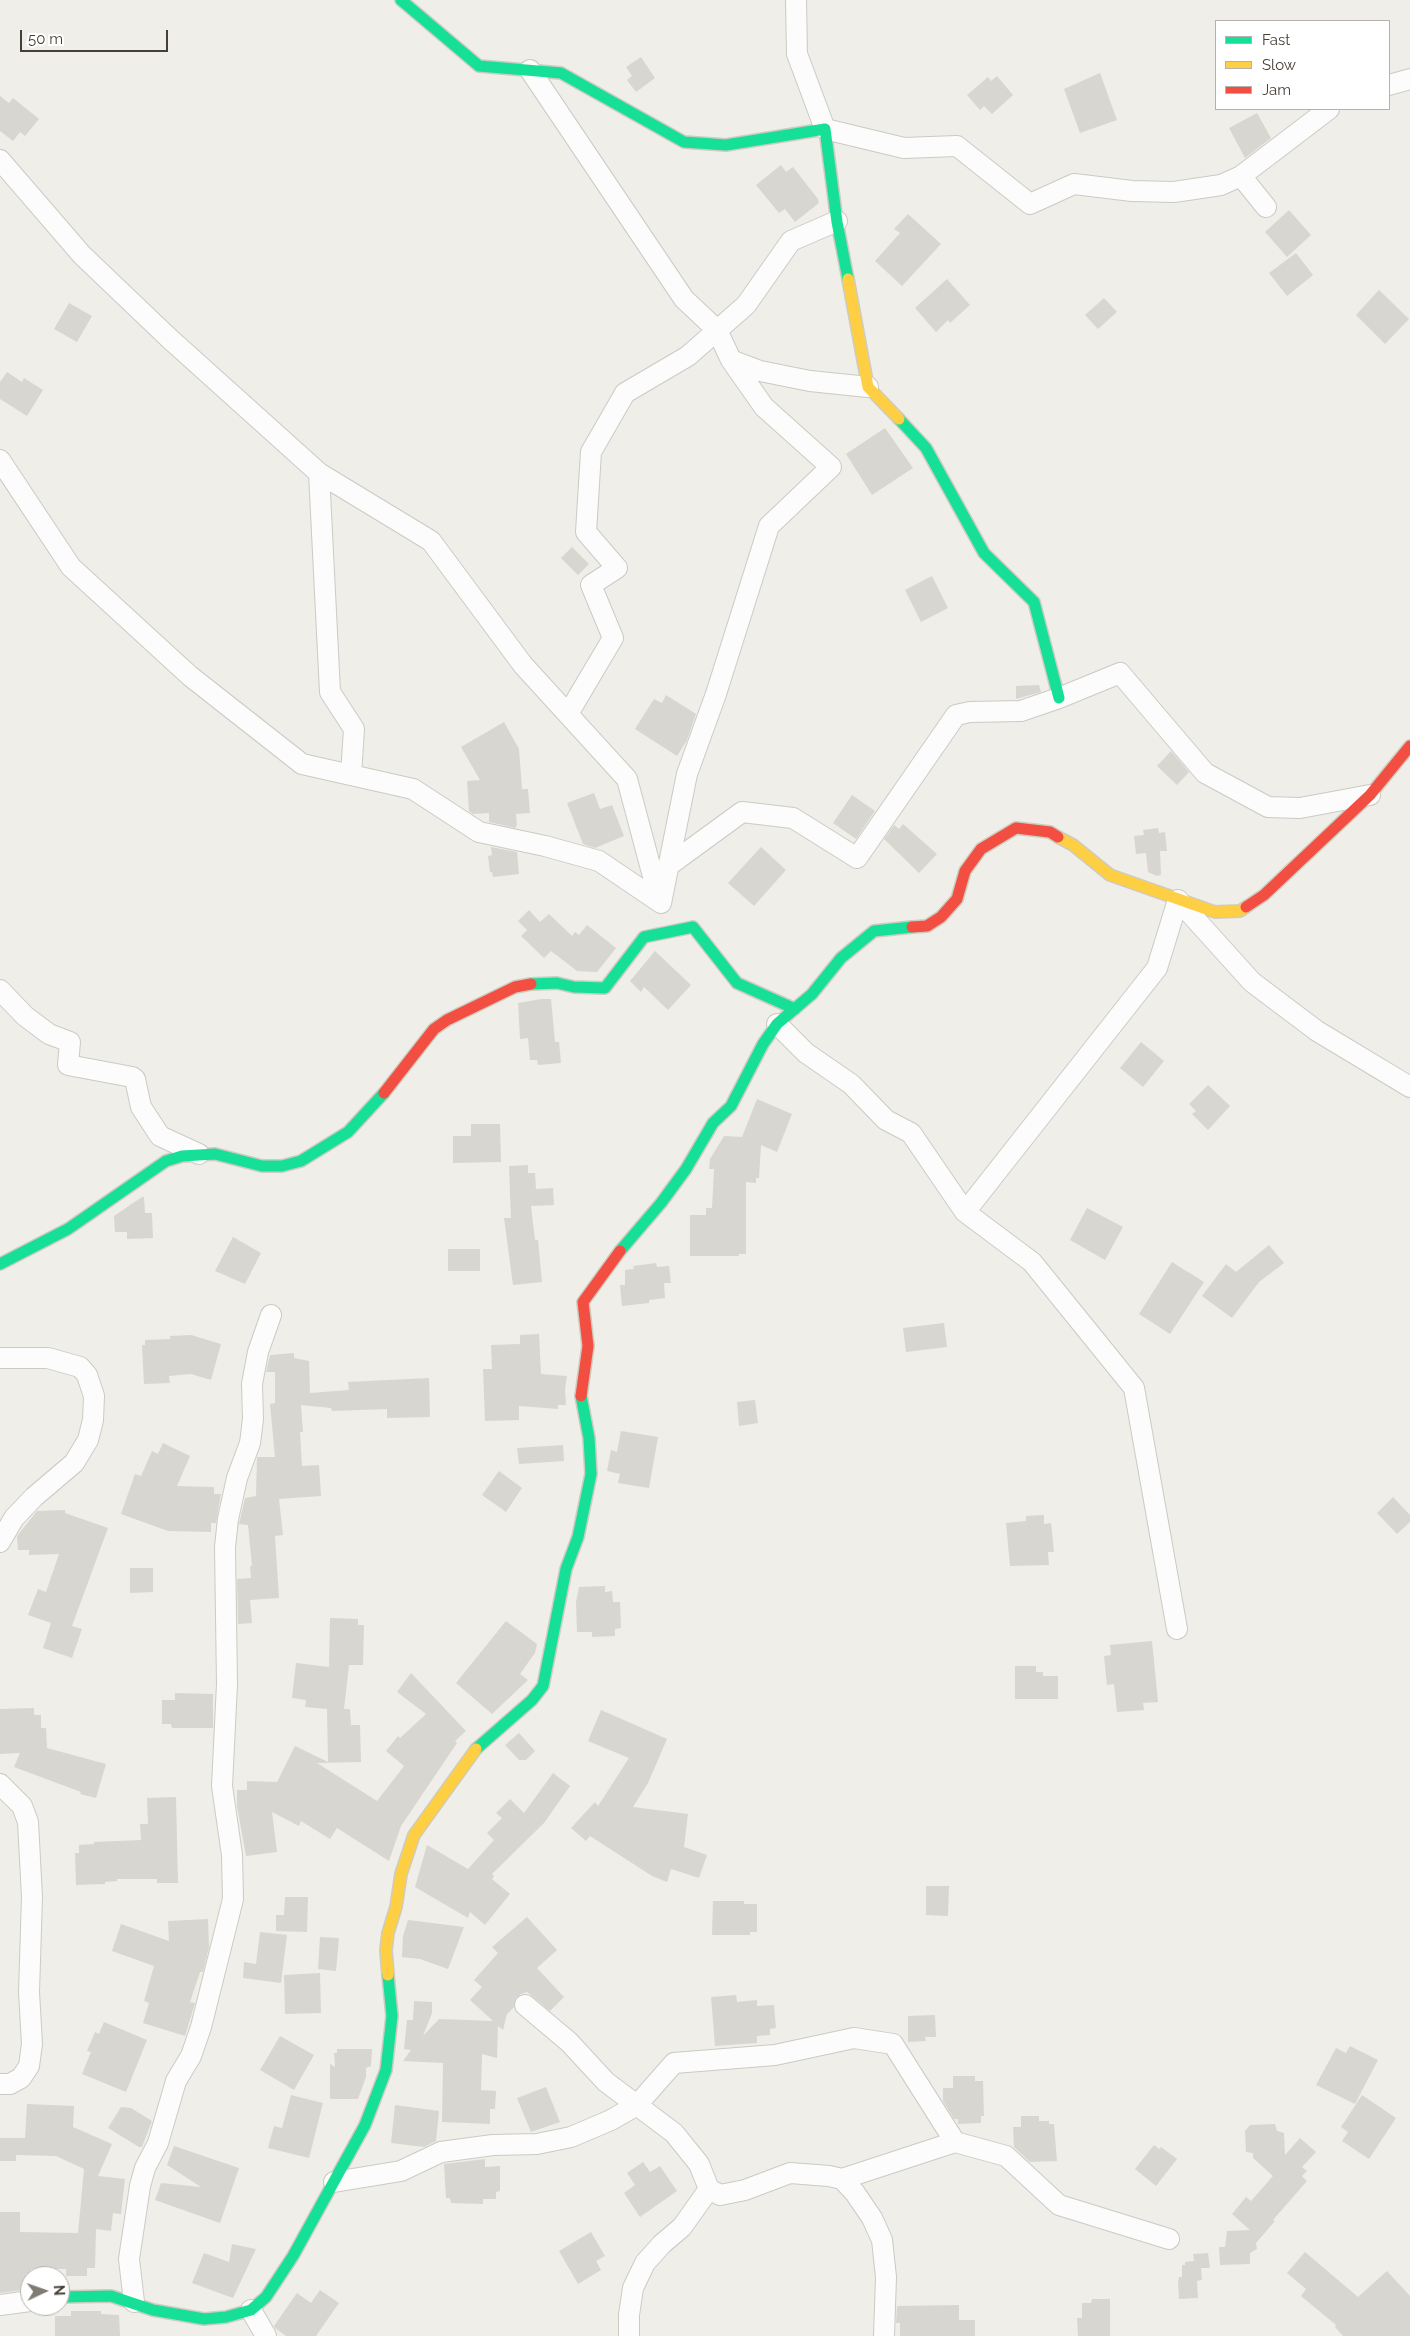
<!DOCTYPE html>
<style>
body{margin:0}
#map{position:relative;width:1410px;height:2336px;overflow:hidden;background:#efeee8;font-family:Raleway,sans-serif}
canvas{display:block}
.legend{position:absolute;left:1215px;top:20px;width:175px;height:90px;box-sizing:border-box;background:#fff;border:1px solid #b5b2ae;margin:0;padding:6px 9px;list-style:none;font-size:15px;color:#453f35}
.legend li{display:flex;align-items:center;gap:10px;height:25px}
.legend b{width:25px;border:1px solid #b5b2ae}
.north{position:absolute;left:20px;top:2266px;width:50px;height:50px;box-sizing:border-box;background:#fff;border:1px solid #b5b2ae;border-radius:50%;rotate:87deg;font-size:14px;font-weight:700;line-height:20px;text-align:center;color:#453f35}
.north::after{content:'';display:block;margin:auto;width:18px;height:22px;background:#807c74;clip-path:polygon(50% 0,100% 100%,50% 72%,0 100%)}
.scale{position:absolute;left:20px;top:30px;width:148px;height:22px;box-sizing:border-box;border:2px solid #453f35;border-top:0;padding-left:6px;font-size:15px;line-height:18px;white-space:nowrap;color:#453f35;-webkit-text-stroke:4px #fff;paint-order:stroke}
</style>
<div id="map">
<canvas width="1410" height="2336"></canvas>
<ul class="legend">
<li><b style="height:6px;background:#16e098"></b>Fast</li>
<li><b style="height:6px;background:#ffcf43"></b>Slow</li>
<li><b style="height:6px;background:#f24e42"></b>Jam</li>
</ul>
<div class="north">N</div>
<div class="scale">50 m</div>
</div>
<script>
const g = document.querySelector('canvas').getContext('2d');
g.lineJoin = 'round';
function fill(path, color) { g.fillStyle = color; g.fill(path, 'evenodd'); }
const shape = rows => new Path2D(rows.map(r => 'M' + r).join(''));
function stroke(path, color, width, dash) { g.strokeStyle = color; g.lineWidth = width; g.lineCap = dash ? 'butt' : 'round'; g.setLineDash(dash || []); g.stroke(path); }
const building = shape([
 [641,57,655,78,636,92,627,80,632,76,626,67],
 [1100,73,1117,120,1080,133,1064,89],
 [997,76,1013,95,992,114,984,106,980,110,967,95,988,77,991,81],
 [0,96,9,103,13,98,39,119,25,136,20,132,13,141,0,131],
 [1257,113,1271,138,1245,158,1229,128],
 [781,165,786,172,793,167,818,199,819,203,795,222,785,209,779,213,756,185],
 [1289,210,1311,235,1287,257,1265,232],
 [908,214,941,244,902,286,875,261,900,233,894,229],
 [1296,253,1313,275,1287,296,1269,273],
 [947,279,970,305,950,323,948,320,936,332,915,308],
 [1379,290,1409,319,1385,344,1356,315],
 [1104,298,1117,312,1098,329,1085,315],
 [69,303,92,316,77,342,54,329],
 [7,372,22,382,24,378,43,390,27,416,0,399,0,382],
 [885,428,913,468,872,495,846,454],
 [572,547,589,564,578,575,561,558],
 [932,576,948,608,921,622,905,590],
 [1039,685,1041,692,1016,699,1016,686],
 [666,695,696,714,687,740,677,756,635,729,654,699,662,703],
 [504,722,519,749,522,789,528,789,530,813,516,814,517,825,515,828,489,822,489,813,473,814,469,811,467,781,480,780,461,747],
 [1171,751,1189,772,1177,785,1157,766],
 [594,793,600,809,612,805,624,836,595,848,583,844,567,803],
 [852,795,875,811,856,839,833,823],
 [903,824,937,854,919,873,884,839,894,825,899,829],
 [1158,828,1159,833,1165,832,1167,851,1160,851,1161,875,1157,876,1148,872,1146,853,1136,854,1134,836,1144,835,1143,830],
 [491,847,517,852,519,874,493,877,492,872,490,872,488,856,492,855],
 [761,847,786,870,754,906,728,883],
 [529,910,540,922,549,914,572,936,575,932,579,935,587,925,616,948,597,972,577,971,551,951,544,958,521,936,527,930,518,921],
 [655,951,691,985,668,1010,644,987,641,992,630,981],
 [541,999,551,999,555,1042,559,1042,561,1063,538,1065,537,1060,530,1060,528,1038,520,1039,518,1003],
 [1141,1042,1164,1061,1143,1087,1120,1068],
 [1208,1085,1230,1106,1208,1130,1192,1114,1196,1111,1189,1104],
 [757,1099,792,1114,777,1152,761,1145,759,1178,756,1178,756,1183,746,1182,746,1254,739,1254,739,1256,690,1256,690,1215,706,1215,706,1208,712,1208,714,1169,709,1169,710,1159,724,1136,742,1137],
 [471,1124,500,1124,501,1162,453,1163,453,1136,471,1136],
 [528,1165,528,1173,535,1173,536,1189,553,1188,554,1205,531,1206,535,1240,538,1240,542,1282,513,1285,504,1218,511,1218,509,1166],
 [142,1197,144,1197,145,1213,152,1213,153,1238,127,1239,127,1232,115,1232,114,1216],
 [1087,1208,1123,1227,1105,1260,1070,1240],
 [233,1237,261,1253,245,1284,215,1271],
 [1269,1245,1284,1263,1259,1282,1232,1318,1202,1296,1226,1264,1236,1272],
 [448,1249,480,1249,480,1271,448,1271],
 [1172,1262,1204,1282,1170,1334,1139,1314],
 [656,1263,657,1267,669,1266,671,1283,664,1283,665,1298,649,1300,649,1303,622,1306,620,1285,625,1285,625,1270,634,1269,633,1266],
 [944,1323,947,1347,906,1352,903,1328],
 [539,1334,541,1374,567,1376,565,1389,566,1405,558,1405,558,1409,519,1406,519,1420,485,1421,483,1369,492,1369,491,1345,520,1344,520,1335],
 [191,1335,221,1344,211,1380,191,1374,169,1376,170,1383,144,1384,142,1345,145,1345,145,1340,170,1339,170,1336],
 [294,1353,294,1358,309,1361,310,1393,349,1390,348,1382,429,1378,430,1417,387,1418,387,1409,332,1411,331,1408,301,1405,303,1432,300,1432,302,1466,319,1465,321,1496,279,1499,283,1535,275,1536,279,1598,250,1600,252,1623,238,1624,237,1579,251,1578,250,1566,252,1566,248,1525,239,1524,245,1498,256,1496,257,1457,275,1457,270,1404,275,1403,275,1372,266,1372,270,1355],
 [755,1400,758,1423,739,1426,737,1402],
 [621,1431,658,1437,649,1488,618,1483,620,1474,607,1471,611,1450,617,1452],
 [163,1443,190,1456,177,1486,214,1487,214,1494,221,1494,216,1523,211,1523,211,1532,168,1531,121,1514,135,1474,141,1476,152,1451,158,1454],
 [563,1445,564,1461,519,1464,517,1448],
 [499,1471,522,1488,506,1512,482,1495],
 [1393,1497,1410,1515,1410,1522,1397,1534,1377,1513],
 [65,1510,65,1513,108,1528,72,1626,82,1629,72,1658,43,1648,51,1623,28,1615,38,1589,46,1592,59,1554,29,1555,29,1550,18,1550,17,1536,37,1511],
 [1044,1515,1044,1524,1051,1523,1054,1552,1048,1552,1049,1565,1010,1566,1006,1523,1026,1521,1026,1516],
 [130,1568,153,1568,153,1592,130,1593],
 [605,1586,605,1592,612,1591,613,1602,620,1602,621,1628,615,1629,615,1636,592,1637,592,1632,577,1632,576,1602,579,1587],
 [330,1618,358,1619,358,1625,364,1625,363,1665,349,1665,344,1709,350,1709,351,1725,360,1725,361,1762,317,1763,377,1801,404,1766,386,1751,398,1736,400,1738,426,1714,397,1692,411,1673,466,1731,455,1741,457,1743,401,1826,389,1861,337,1828,330,1839,301,1821,299,1826,272,1812,277,1852,246,1856,237,1806,237,1790,247,1790,247,1781,277,1782,295,1746,328,1762,327,1709,305,1707,306,1700,292,1698,296,1663,329,1667],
 [506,1621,537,1644,535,1653,520,1674,528,1680,492,1714,456,1683],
 [1152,1641,1158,1702,1143,1703,1144,1710,1117,1712,1114,1684,1107,1685,1104,1656,1111,1655,1110,1645],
 [1015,1666,1036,1666,1036,1672,1043,1672,1043,1676,1058,1676,1058,1699,1015,1699],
 [175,1693,213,1694,213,1728,172,1728,171,1724,162,1724,162,1700,175,1700],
 [34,1708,34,1715,41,1715,41,1728,46,1728,47,1748,106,1764,96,1798,80,1794,81,1792,14,1767,20,1753,0,1754,0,1709],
 [601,1710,667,1739,648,1783,633,1807,688,1814,684,1847,707,1855,699,1878,671,1869,667,1882,652,1876,590,1836,586,1841,571,1828,595,1802,598,1806,629,1758,588,1741],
 [519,1733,535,1751,526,1760,519,1760,505,1745],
 [553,1773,570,1786,544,1823,492,1874,494,1876,492,1879,510,1894,485,1925,470,1912,468,1918,415,1887,427,1845,468,1869,494,1840,487,1833,502,1818,496,1813,510,1799,524,1813],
 [176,1797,178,1883,157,1883,157,1879,117,1879,117,1881,105,1882,105,1884,76,1885,75,1853,79,1853,79,1845,94,1844,94,1842,141,1840,140,1824,148,1824,147,1798],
 [926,1886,949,1886,948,1916,926,1915],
 [285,1897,308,1897,307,1932,276,1931,276,1915,284,1915],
 [713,1901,744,1901,744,1904,757,1904,757,1932,750,1932,750,1935,712,1935],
 [527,1917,557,1950,537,1968,564,1997,550,2011,527,1992,521,1994,516,1998,514,2007,507,2014,503,2030,498,2026,497,2058,482,2054,481,2090,496,2091,495,2109,490,2109,490,2124,442,2122,443,2063,403,2061,411,2050,404,2049,407,2020,413,2020,414,2001,432,2002,432,2013,423,2036,439,2019,493,2021,470,2000,482,1987,474,1980,498,1953,492,1947],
 [208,1919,209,1947,203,1972,200,1972,190,2002,195,2003,185,2036,143,2023,149,2003,144,2001,154,1966,112,1951,121,1924,169,1941,168,1921],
 [408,1920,464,1927,448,1969,420,1959,402,1957,403,1936],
 [260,1932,287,1935,281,1983,243,1978,244,1962,256,1964],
 [320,1937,339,1938,336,1971,318,1969],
 [320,1973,321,2013,285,2014,284,1975],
 [736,1995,737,2002,757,2000,757,2006,774,2005,776,2028,770,2029,770,2035,757,2036,757,2043,715,2046,711,1997],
 [935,2015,936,2037,925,2037,926,2041,908,2042,908,2016],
 [104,2022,147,2040,126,2092,82,2074,91,2052,87,2051,95,2032,99,2034],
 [280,2036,314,2055,294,2090,260,2070],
 [1350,2046,1378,2060,1355,2104,1316,2085,1336,2048,1346,2053],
 [337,2049,372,2049,371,2066,366,2068,366,2077,358,2099,330,2099,330,2064,335,2067,334,2053,337,2053],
 [953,2076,975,2076,975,2081,983,2081,984,2116,981,2116,981,2123,958,2124,958,2119,954,2119,943,2101,943,2088,953,2088],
 [546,2087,560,2122,531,2132,517,2098],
 [291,2095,323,2103,309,2158,268,2148,274,2126,282,2128],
 [1362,2095,1396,2118,1369,2159,1342,2141,1348,2132,1341,2127],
 [27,2104,74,2106,73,2127,112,2144,98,2176,125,2179,121,2214,113,2213,111,2231,96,2229,95,2268,87,2268,87,2276,66,2276,66,2269,31,2269,30,2289,0,2293,0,2212,20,2212,20,2232,78,2233,84,2169,56,2156,16,2155,16,2161,0,2161,0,2138,25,2138],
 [395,2105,439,2111,436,2141,424,2147,391,2143],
 [121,2107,131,2108,152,2121,142,2147,139,2147,108,2128],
 [1021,2116,1039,2116,1039,2121,1049,2121,1049,2124,1054,2124,1057,2161,1030,2162,1014,2147,1013,2127,1021,2127],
 [1275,2124,1277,2131,1284,2133,1285,2155,1300,2138,1316,2152,1302,2167,1307,2171,1302,2176,1307,2181,1273,2220,1275,2221,1256,2243,1257,2249,1250,2253,1250,2264,1220,2265,1219,2247,1225,2247,1227,2231,1250,2230,1232,2214,1246,2197,1251,2201,1273,2176,1253,2158,1253,2153,1246,2152,1245,2131,1250,2125],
 [1154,2145,1159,2149,1161,2147,1177,2159,1156,2186,1135,2169],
 [174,2146,239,2168,220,2223,155,2200,161,2183,201,2187,167,2165],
 [485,2159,485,2167,500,2166,500,2191,496,2192,496,2199,483,2199,483,2204,451,2203,450,2198,446,2198,444,2164],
 [643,2162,650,2172,660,2166,677,2191,640,2217,624,2193,635,2185,627,2173],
 [591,2232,605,2256,596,2261,601,2270,578,2284,559,2251],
 [232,2244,256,2249,233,2298,192,2283,204,2253,229,2262],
 [1305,2252,1358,2297,1387,2271,1410,2296,1410,2336,1343,2336,1335,2327,1336,2325,1301,2296,1306,2289,1287,2273],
 [1208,2253,1210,2268,1201,2268,1202,2280,1197,2281,1198,2298,1179,2299,1178,2281,1179,2277,1182,2277,1182,2265,1185,2265,1185,2262,1194,2261,1193,2254],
 [320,2290,339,2303,316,2336,286,2336,275,2328,274,2326,297,2293,311,2303],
 [1092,2299,1110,2299,1110,2336,1078,2336,1077,2318,1082,2318,1082,2303,1091,2303],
 [959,2305,959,2320,975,2320,975,2336,900,2336,900,2323,896,2323,897,2306],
 [71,2311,101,2311,101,2314,119,2315,120,2336,55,2336,55,2316,71,2316]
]);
const street = shape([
 [796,0,797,54,825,129,904,148,957,146,1030,204,1074,184,1132,191,1174,192,1221,185,1241,176,1266,207],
 [530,70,684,299,717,330,731,360,760,371,810,381,868,387],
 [1389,85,1410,79],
 [0,160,82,255,170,339,319,473,330,692,354,729,351,775],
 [1241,176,1329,109],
 [0,460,71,567,190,676,302,764,413,789,479,832,545,846,599,861,661,903],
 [319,473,431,541,523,665,627,779,659,899],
 [568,714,613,638,591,585,617,568,586,532,591,452,625,393,688,356,746,305,791,241,837,221],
 [668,866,742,812,793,818,857,858,956,715,970,712,1021,711,1059,698,1120,673,1205,773,1268,807,1300,808,1370,795],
 [661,903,687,774,716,694,769,526,831,467,764,407,731,360],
 [0,990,25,1016,49,1034,70,1042,68,1065,132,1077,135,1079,141,1107,160,1136,199,1154],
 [777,1024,806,1053,851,1084,886,1120,911,1133,965,1212,1032,1262,1134,1388,1177,1629],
 [965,1212,1157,968,1178,900,1252,982,1317,1031,1410,1087],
 [0,1358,48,1358,80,1367,87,1375,94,1396,93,1420,88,1440,74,1463,34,1497,14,1518,0,1542],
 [0,1784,22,1806,28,1822,32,1897,29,1992,32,2044,29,2066,21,2078,10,2084,0,2084],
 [525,2005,569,2042,606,2082,674,2133,699,2164,709,2189,720,2195,745,2190,790,2173,829,2176,842,2179,855,2193,872,2218,882,2240,886,2277,884,2336],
 [842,2179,955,2142],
 [334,2182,401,2171,441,2152,493,2145,537,2144,571,2137,611,2120,637,2105,674,2063,775,2055,854,2038,893,2044,955,2142,1006,2156,1059,2205,1169,2239],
 [134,2302,129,2259,140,2186,145,2168,158,2143,176,2081,191,2056,201,2027,233,1899,232,1855,222,1786,227,1684,225,1547,228,1519,237,1478,250,1443,253,1419,252,1384,258,1352,271,1315],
 [0,2305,30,2301],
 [251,2310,266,2336],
 [629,2336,629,2315,633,2288,645,2263,662,2244,682,2227,709,2189]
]);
const fast = shape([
 [401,0,479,66,561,73,684,142,726,145,825,129,837,222,848,279],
 [899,419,926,448,984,553,1034,602,1059,698],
 [531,984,557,983,574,987,605,988,644,937,693,927,737,983,795,1009],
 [620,1251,661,1203,686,1169,713,1123,731,1106,763,1044,777,1024,812,994,841,958,874,931,912,927],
 [0,1264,68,1229,166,1161,182,1156,215,1154,262,1166,282,1166,301,1161,348,1132,384,1093],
 [476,1749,532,1700,543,1686,566,1569,578,1537,591,1474,589,1438,581,1396],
 [60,2297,111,2296,153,2310,204,2319,226,2317,251,2310,266,2297,293,2256,365,2125,386,2070,392,2016,388,1975]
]);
const slow = shape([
 [848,279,868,387,899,419],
 [1058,837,1073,845,1110,875,1215,912,1240,911,1246,907],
 [388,1975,386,1950,388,1933,396,1907,401,1874,414,1835,476,1749]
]);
const jam = shape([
 [1246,907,1264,895,1370,795,1410,746],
 [912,927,927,926,941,917,957,899,965,871,981,849,1016,828,1050,832,1058,837],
 [384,1093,434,1029,447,1020,515,987,531,984],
 [581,1396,588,1346,583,1302,620,1251]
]);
fill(building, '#d8d6d1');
stroke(street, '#cbcac4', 22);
stroke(fast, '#cecbbf', 14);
stroke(slow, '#cecbbf', 14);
stroke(jam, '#cecbbf', 14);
stroke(street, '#fdfcfc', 20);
stroke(fast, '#16e098', 11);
stroke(slow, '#ffcf43', 11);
stroke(jam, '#f24e42', 11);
</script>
